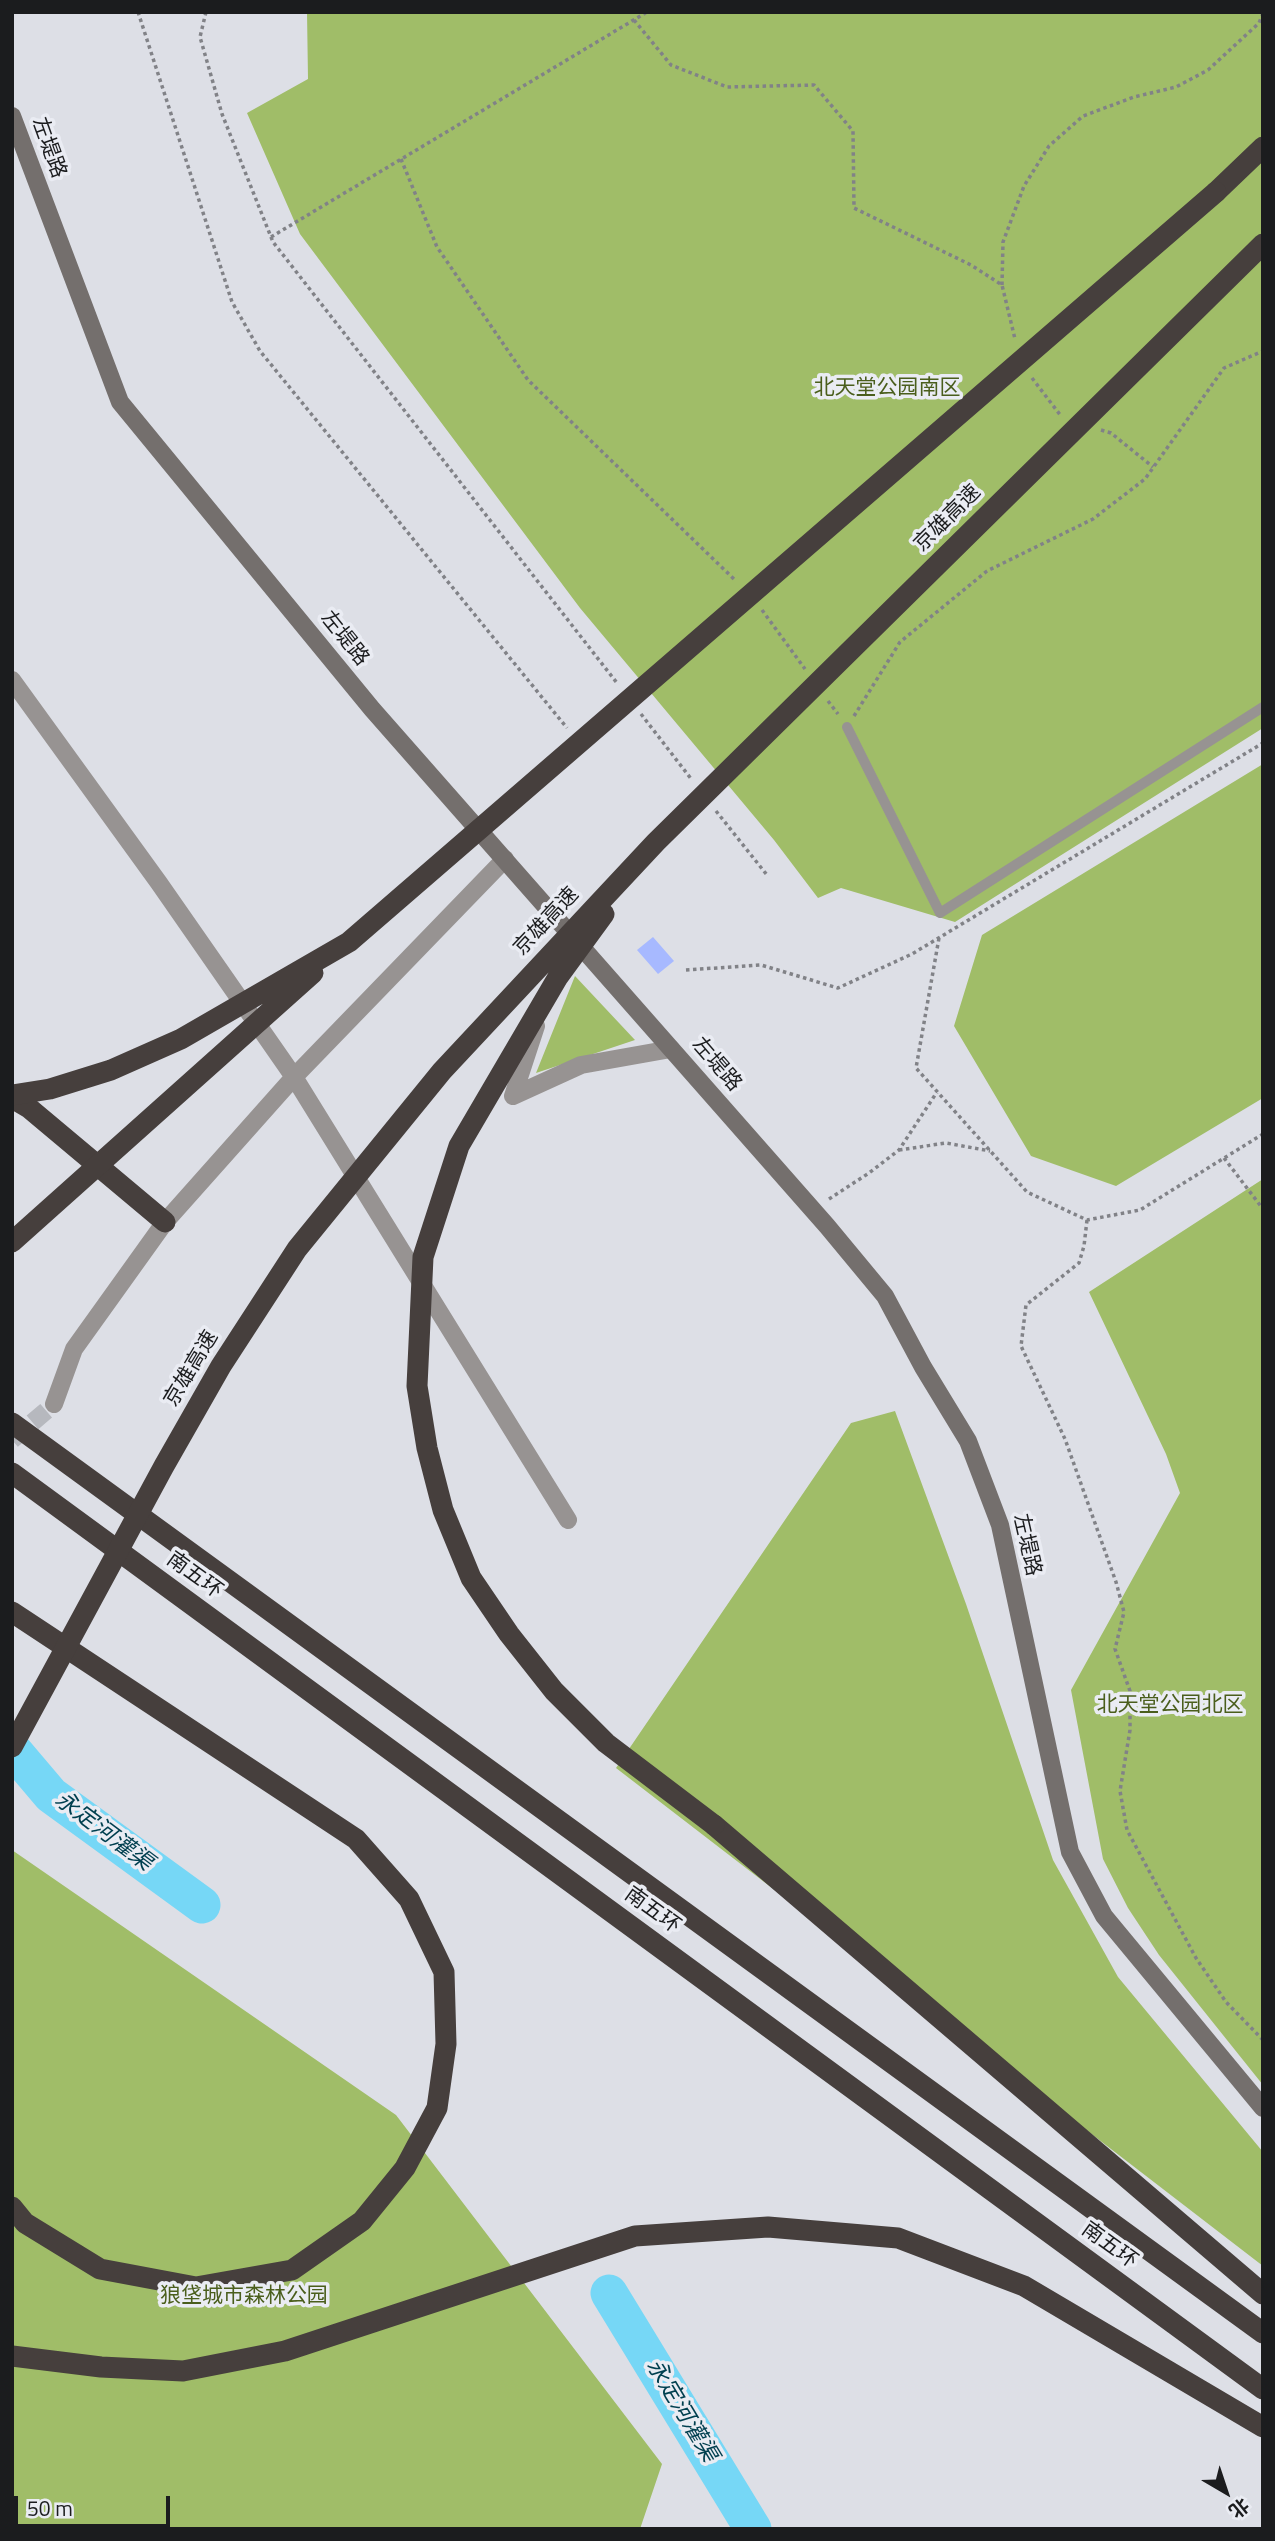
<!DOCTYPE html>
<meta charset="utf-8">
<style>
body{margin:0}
#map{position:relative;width:1275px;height:2541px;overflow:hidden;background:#dddfe6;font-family:"Titillium Web","Noto Sans SC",sans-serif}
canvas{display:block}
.frame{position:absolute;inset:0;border:14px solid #1b1c1e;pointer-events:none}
.north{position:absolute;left:1191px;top:2457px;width:70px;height:70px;-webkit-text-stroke:5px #eaecf3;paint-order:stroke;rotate:141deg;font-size:19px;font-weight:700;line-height:28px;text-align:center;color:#1b1c1e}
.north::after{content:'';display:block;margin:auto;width:24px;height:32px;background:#1b1c1e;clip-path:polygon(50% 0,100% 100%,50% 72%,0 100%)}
.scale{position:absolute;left:14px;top:2496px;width:156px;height:32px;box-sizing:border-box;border:4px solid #1b1c1e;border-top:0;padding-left:9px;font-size:21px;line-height:24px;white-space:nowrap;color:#1b1c1e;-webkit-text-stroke:5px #eaecf3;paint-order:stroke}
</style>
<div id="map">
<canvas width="1275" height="2541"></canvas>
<div class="frame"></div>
<div class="north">北</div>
<div class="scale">50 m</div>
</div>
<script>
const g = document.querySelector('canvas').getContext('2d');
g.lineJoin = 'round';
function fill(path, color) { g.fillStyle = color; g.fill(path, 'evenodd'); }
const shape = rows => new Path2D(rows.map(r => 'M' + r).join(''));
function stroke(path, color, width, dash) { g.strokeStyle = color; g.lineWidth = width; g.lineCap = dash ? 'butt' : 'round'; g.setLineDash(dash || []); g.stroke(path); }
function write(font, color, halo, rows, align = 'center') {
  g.font = font + ' "Titillium Web","Noto Sans SC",sans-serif'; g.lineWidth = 7; g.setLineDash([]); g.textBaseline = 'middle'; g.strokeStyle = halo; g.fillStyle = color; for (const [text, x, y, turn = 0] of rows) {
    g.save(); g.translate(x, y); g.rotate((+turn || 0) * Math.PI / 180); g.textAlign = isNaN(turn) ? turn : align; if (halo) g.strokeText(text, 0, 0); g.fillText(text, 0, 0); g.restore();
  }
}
const green = shape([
 [307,12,1263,12,1263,728,955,922,841,888,818,898,774,840,580,608,300,234,247,113,308,79],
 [1263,764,1263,1098,1116,1186,1031,1156,954,1026,982,935],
 [575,976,635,1040,536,1073],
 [1263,1179,1263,2085,1159,1955,1128,1908,1103,1859,1071,1690,1180,1493,1166,1454,1089,1292],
 [895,1411,966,1604,1053,1860,1118,1977,1263,2152,1263,2266,616,1768,851,1423],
 [12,1850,396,2115,662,2464,640,2529,12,2529]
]);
const river = shape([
 [12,1749,51,1795,202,1905],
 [609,2293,753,2529]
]);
const building = shape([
 [653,937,674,961,658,974,637,950]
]);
const streetTunnel = shape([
 [12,1440,54,1404]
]);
const path = shape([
 [138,12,232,302,260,351,567,728],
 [206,12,200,37,222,114,273,242,617,683],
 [634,20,671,65,727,87,814,85,853,131,854,208,971,265,1002,285,1015,339],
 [401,159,437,247,528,380,736,581],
 [271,237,647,12],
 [1002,285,1003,242,1024,186,1049,146,1083,116,1134,97,1176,87,1208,70,1259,23,1263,13],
 [1032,378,1061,416],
 [1101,430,1111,433,1153,467],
 [762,610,805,669],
 [828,701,838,714],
 [641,714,692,780],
 [854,716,900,642,987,571,1093,519,1145,479,1224,368,1263,351],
 [716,811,767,875],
 [939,938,916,1068,1027,1192,1087,1220,1140,1210,1263,1134],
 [686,970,761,965,838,988,912,954,1263,743],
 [899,1150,946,1143,990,1151],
 [1224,1158,1263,1209],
 [829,1199,869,1173,899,1150,937,1092],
 [1087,1220,1084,1246,1079,1263,1026,1305,1021,1346,1065,1439,1116,1582,1124,1612,1115,1649,1130,1691,1130,1730,1120,1791,1127,1830,1196,1958,1226,2002,1263,2040]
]);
const lane = shape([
 [847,727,940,913,1263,707]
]);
const street = shape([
 [12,680,159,883,294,1077,568,1520],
 [513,1096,536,1026],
 [513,1096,581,1065,671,1049],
 [54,1404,74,1349,165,1222,294,1077,505,859]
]);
const secondary = shape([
 [12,116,120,402,372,709,827,1226,885,1296,923,1367,968,1441,1000,1525,1070,1852,1104,1916,1263,2108]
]);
const highway = shape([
 [1216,192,1263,147],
 [12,1098,29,1108,165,1222],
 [12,1423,1263,2333],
 [12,1473,1263,2389],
 [12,1612,356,1839,409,1899,444,1972,446,2044,437,2108,405,2168,362,2221,292,2270,196,2287,100,2269,25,2223,12,2207],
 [714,1825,1263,2294],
 [12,2356,101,2367,183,2371,285,2351,635,2236,768,2227,898,2238,1024,2286,1263,2427]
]);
const highwayBridge = shape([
 [604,914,558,977,459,1146,423,1257,417,1386,427,1448,443,1510,471,1578,509,1634,554,1691,606,1743,714,1825],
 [12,1095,50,1089,111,1070,181,1039,349,942,1216,192],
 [12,1242,313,973],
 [12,1747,164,1466,221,1366,297,1249,442,1071,656,842,1263,244]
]);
const streetNames = [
 ["左堤路",48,148,70],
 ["京雄高速",948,519,-45],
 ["左堤路",344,639,51],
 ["京雄高速",547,922,-47],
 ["左堤路",716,1065,49],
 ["京雄高速",192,1369,-59],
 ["左堤路",1026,1545,77],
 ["南五环",194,1576,36],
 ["南五环",652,1911,36],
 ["南五环",1109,2246,36]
];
const parkNames = [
 ["北天堂公园南区",887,389],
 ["北天堂公园北区",1170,1706],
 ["狼垡城市森林公园",244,2297]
];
const waterNames = [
 ["永定河灌渠",103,1832,37],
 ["永定河灌渠",681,2411,59]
];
fill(green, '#a0bd68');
stroke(river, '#76d7f6', 37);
fill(building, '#a7b9ff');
stroke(streetTunnel, '#b6b8be', 18, [18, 9]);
stroke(path, '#818287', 3.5, [3.5, 3.5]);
stroke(lane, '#979392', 10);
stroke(street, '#979392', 18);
stroke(secondary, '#746f6d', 18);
stroke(highway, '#463f3d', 21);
stroke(highwayBridge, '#463f3d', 21);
write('21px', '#1b1c1e', '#eaecf3', streetNames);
write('21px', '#4a5e1c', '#eaecf3', parkNames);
write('italic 23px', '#003f4f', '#eaecf3', waterNames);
</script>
